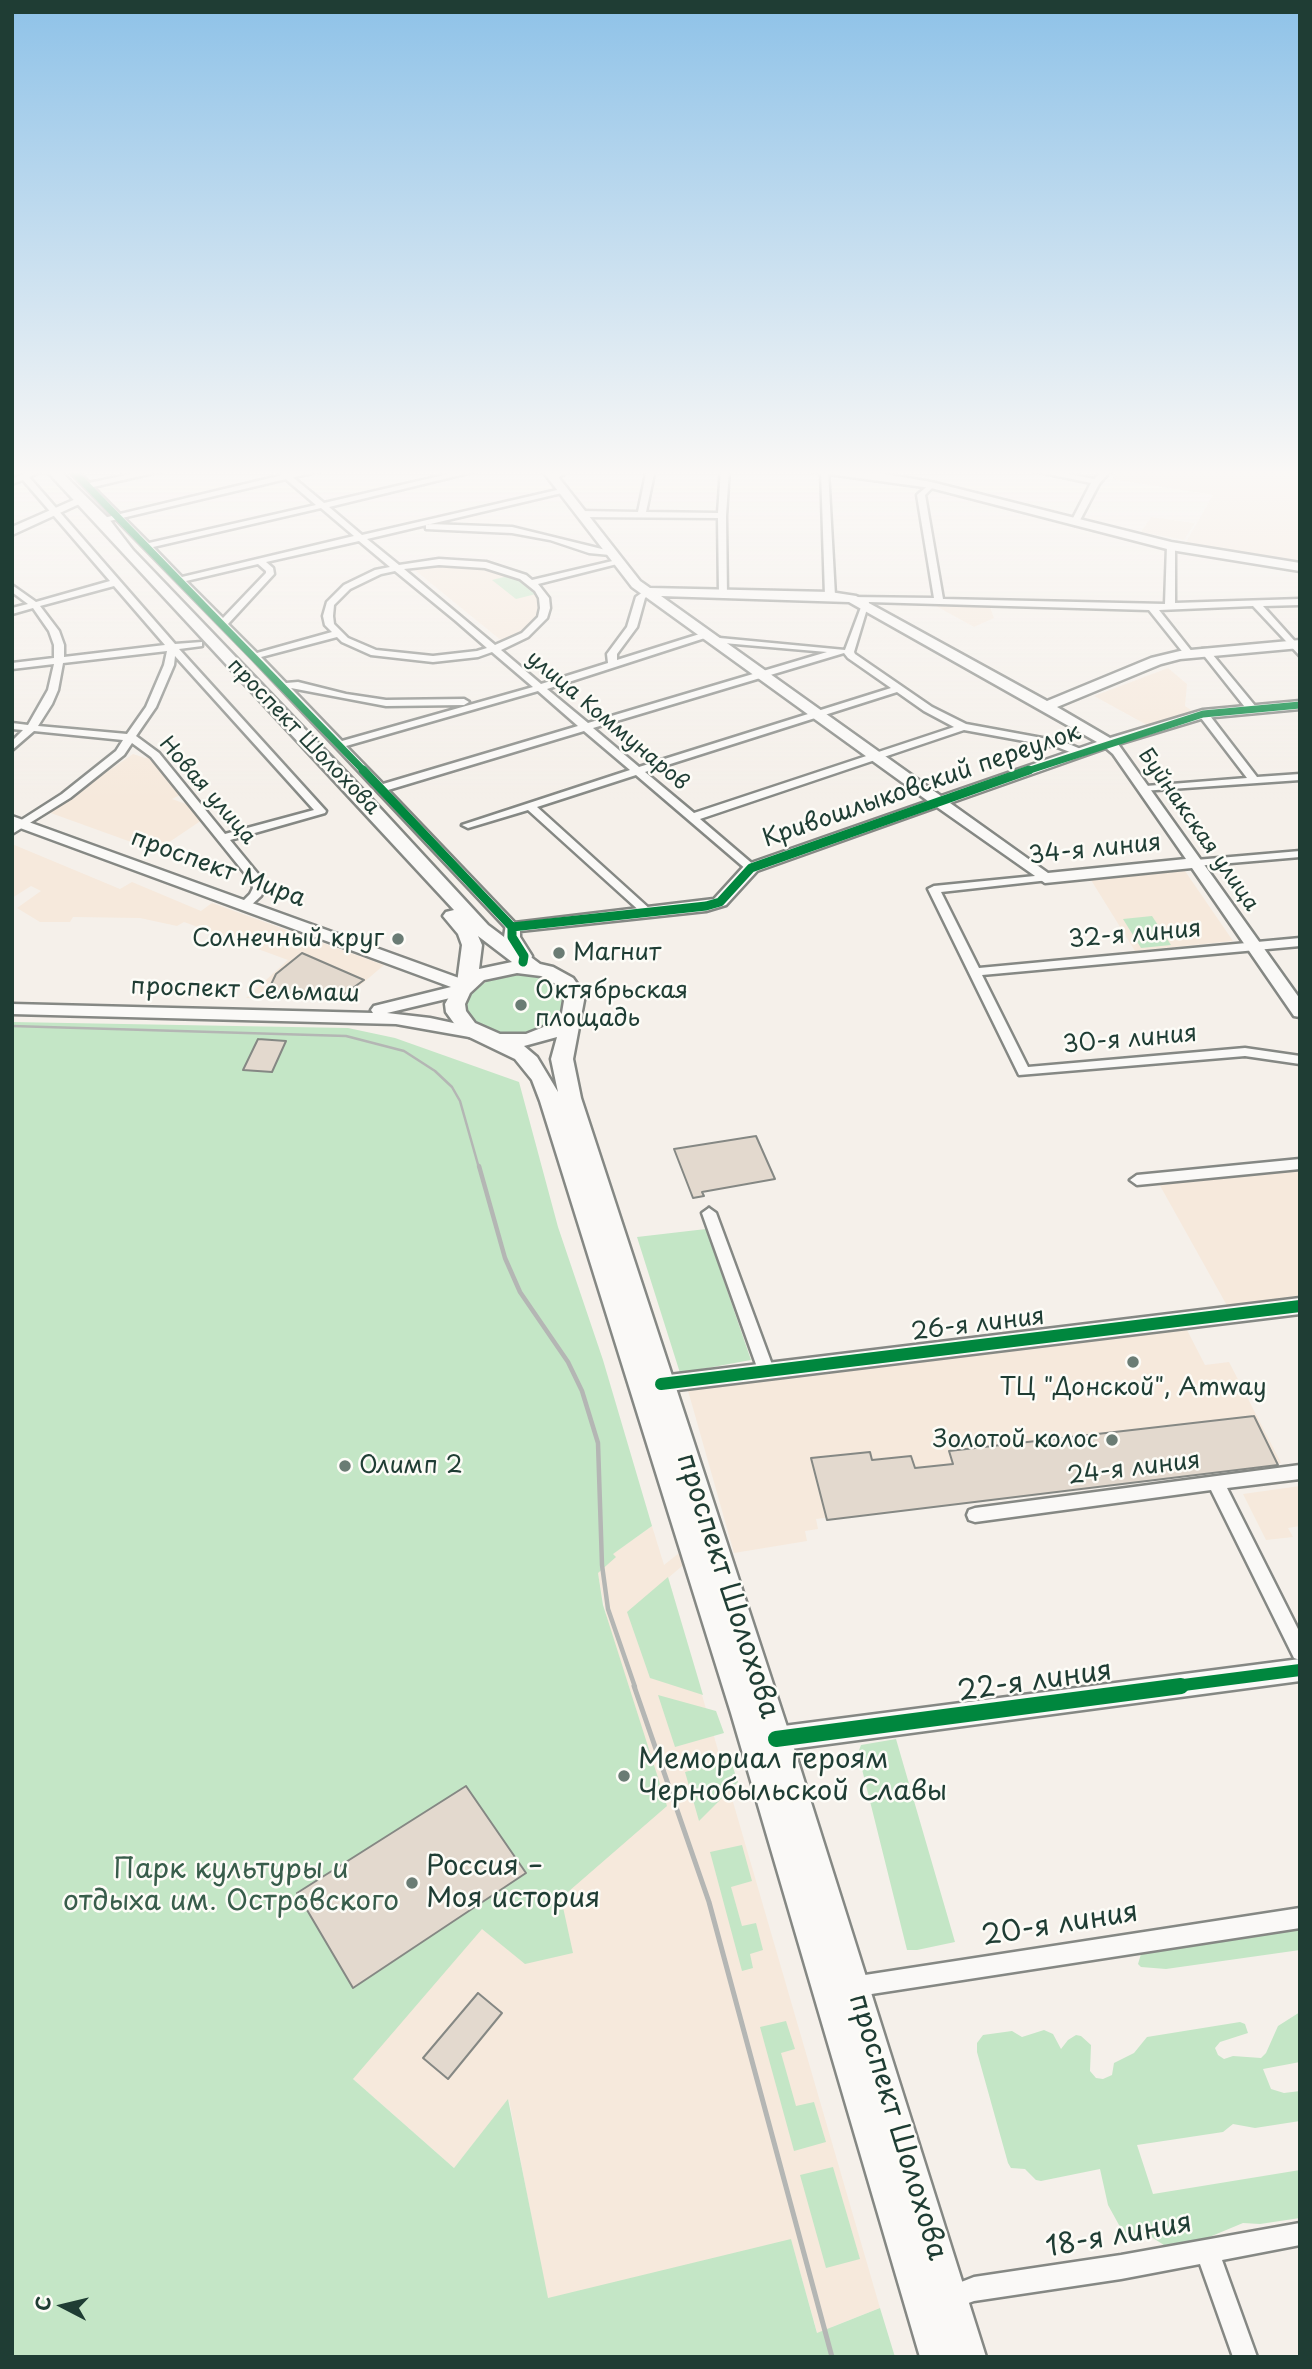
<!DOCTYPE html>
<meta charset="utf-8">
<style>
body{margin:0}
#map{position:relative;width:1312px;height:2369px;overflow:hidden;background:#f5f0ea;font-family:"Playpen Sans",sans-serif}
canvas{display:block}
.frame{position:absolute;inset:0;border:14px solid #1f3d34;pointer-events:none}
.north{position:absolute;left:28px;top:2271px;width:70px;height:70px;-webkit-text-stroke:5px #fdfcf7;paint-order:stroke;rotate:277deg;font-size:19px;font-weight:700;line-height:28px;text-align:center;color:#1f3d34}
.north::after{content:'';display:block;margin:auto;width:24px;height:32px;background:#1f3d34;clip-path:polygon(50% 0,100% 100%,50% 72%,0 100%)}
</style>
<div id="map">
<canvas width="1312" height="2369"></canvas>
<div class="frame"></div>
<div class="north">С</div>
</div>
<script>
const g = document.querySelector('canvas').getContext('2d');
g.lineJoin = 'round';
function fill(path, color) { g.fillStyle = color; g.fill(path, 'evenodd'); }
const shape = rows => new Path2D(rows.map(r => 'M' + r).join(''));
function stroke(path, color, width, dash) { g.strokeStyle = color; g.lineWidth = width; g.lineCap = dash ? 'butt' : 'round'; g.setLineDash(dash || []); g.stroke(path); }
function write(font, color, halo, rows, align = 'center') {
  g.font = font + ' "Playpen Sans",sans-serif'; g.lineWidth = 5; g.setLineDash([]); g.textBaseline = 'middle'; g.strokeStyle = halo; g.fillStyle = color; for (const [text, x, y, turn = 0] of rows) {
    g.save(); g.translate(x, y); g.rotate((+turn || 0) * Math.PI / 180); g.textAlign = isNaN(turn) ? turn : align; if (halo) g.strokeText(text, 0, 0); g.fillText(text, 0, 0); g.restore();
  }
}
const built = shape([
 [1119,469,1300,469,1300,566,1183,547,1213,495,1112,479],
 [1151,517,1195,523,1184,540,1141,532],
 [442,564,482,566,523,579,541,596,540,616,526,630,503,642,411,567],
 [936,606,990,607,994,618,974,627],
 [1168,668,1187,684,1185,706,1194,712,1147,725,1094,696],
 [133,754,145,758,149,756,182,794,172,799,194,807,202,820,156,851,48,812],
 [12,844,120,889,132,882,201,911,212,903,384,965,343,1000,246,998,288,960,184,922,177,926,140,918,73,917,70,922,40,922,17,908,41,891,31,886,12,898],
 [1185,871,1233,941,1135,951,1091,880],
 [1300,1168,1300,1302,1230,1311,1158,1182],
 [1187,1330,1205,1365,1229,1362,1281,1463,816,1519,818,1529,805,1531,807,1541,734,1553,685,1380],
 [1300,1486,1300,1526,1288,1528,1293,1537,1266,1540,1243,1494],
 [652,1526,664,1565,684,1549,688,1561,668,1578,880,2308,832,2327,824,2357,791,2240,547,2299,509,2100,454,2168,353,2079,606,1614,596,1565]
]);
const green = shape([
 [512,575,536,594,516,599,492,580],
 [1152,916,1171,945,1141,948,1123,919],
 [525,973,551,981,560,988,565,997,565,1007,560,1016,551,1024,523,1033,507,1034,479,1026,471,1018,466,1009,467,999,472,990,495,977],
 [12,1022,348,1028,395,1038,519,1082,558,1227,603,1360,652,1526,613,1554,616,1557,598,1573,603,1605,667,1806,561,1898,573,1953,525,1964,482,1929,353,2079,454,2168,508,2099,548,2298,791,2239,817,2333,880,2308,895,2357,12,2357],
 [706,1229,751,1360,680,1373,637,1237],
 [668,1577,703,1695,650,1678,627,1612],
 [658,1695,716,1711,724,1733,675,1747],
 [896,1739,955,1942,917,1950,907,1950,858,1753,861,1745],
 [730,1759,738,1782,699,1821,685,1772],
 [742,1845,752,1881,731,1887,742,1926,756,1923,763,1950,750,1954,753,1968,742,1971,710,1852],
 [1300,1928,1300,1950,1166,1969,1141,1967,1138,1964,1141,1954,1149,1952],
 [1300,2012,1300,2062,1263,2069,1271,2089,1284,2093,1300,2091,1300,2121,1255,2128,1233,2124,1223,2132,1137,2145,1153,2194,1300,2170,1300,2218,1260,2224,1243,2223,1207,2238,1164,2245,1145,2233,1129,2237,1124,2234,1108,2205,1100,2169,1041,2181,1036,2180,1025,2169,1011,2168,1008,2163,977,2052,977,2043,983,2035,1012,2031,1022,2037,1044,2030,1053,2034,1061,2049,1068,2040,1076,2035,1081,2036,1091,2045,1090,2071,1096,2078,1103,2079,1112,2075,1114,2063,1134,2053,1147,2037,1240,2022,1245,2024,1248,2033,1220,2042,1215,2048,1218,2055,1224,2059,1233,2056,1261,2058,1266,2053,1278,2026],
 [786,2021,795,2049,781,2053,796,2106,814,2102,826,2142,794,2151,760,2027],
 [833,2167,860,2259,826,2268,800,2175]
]);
const building = shape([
 [302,953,364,980,343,995,267,993,276,974,302,953],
 [258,1039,286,1041,272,1072,243,1070,258,1039],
 [756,1136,775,1179,702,1192,704,1196,693,1198,674,1149,756,1136],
 [1254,1416,1278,1465,827,1520,811,1458,870,1452,872,1460,911,1456,915,1468,953,1464,949,1451,1254,1416],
 [466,1786,526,1873,353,1988,297,1893,466,1786],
 [478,1993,502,2013,448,2079,423,2058,478,1993]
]);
const street = shape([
 [34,469,43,470,29,477,175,644,202,642,202,646,179,649,326,811,325,813,230,840,263,880,265,888,261,896,248,908,240,908,238,906,250,894,253,888,251,881,151,757,132,743,124,755,70,798,12,834,12,826,62,794,116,751,123,740,34,731,12,750,12,741,23,730,12,729,12,723,28,725,48,690,54,664,12,669,12,663,54,658,54,645,49,631,33,608,12,614,12,608,28,604,12,592,12,585,36,602,110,581,23,480,12,484,12,479,34,469],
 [114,586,165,645,64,657,64,645,59,631,40,606,114,586],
 [167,651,164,665,146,707,127,734,38,726,52,704,58,690,63,663,167,651],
 [175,656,314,810,225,834,159,753,136,736,156,707,174,665,175,656],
 [67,469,76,469,89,483,154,469,170,469,93,487,149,543,316,505,274,469,283,469,324,503,470,469,485,469,329,507,362,535,566,488,566,492,367,539,399,565,439,559,486,562,526,575,532,580,621,559,621,563,538,584,549,598,550,608,547,618,528,637,501,650,541,684,608,663,607,654,627,627,636,597,647,589,652,592,645,598,637,627,617,654,617,660,706,632,709,633,709,637,845,650,863,602,849,601,849,597,934,598,917,495,931,483,935,485,925,495,943,599,1165,604,1167,546,1171,543,1175,546,1175,603,1300,599,1300,605,1263,606,1300,647,1300,656,1253,606,1159,610,1193,653,1188,656,1185,655,1149,610,869,602,854,652,855,654,932,707,966,724,1064,742,1083,750,1083,754,1075,754,1057,747,964,730,700,819,755,866,755,870,751,871,747,870,636,775,537,807,651,910,653,912,647,916,643,914,528,810,468,828,462,825,630,770,584,731,388,790,516,924,518,927,512,931,508,930,252,658,67,469],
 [321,508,354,536,182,577,153,547,321,508],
 [359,541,390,567,375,570,344,585,327,602,323,616,325,625,332,632,257,653,228,624,274,574,273,568,266,562,359,541],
 [258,564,266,571,266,573,223,618,186,581,258,564],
 [439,565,485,568,520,579,535,591,539,598,540,608,538,617,522,633,495,645,404,569,439,565],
 [395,571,456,621,487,648,477,651,433,656,376,650,348,638,334,624,333,616,334,605,350,589,381,574,395,571],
 [337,637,342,642,371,655,433,662,478,657,492,652,533,687,342,741,291,688,386,706,464,705,469,702,464,699,386,700,346,694,298,682,286,683,261,657,337,637],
 [708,637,709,641,712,642,827,652,588,723,547,689,708,637],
 [844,653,848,658,891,688,639,767,593,728,844,653],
 [538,691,578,726,383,784,346,746,538,691],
 [897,692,924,711,954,727,694,813,645,772,897,692],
 [562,469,572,469,556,479,550,479,550,475,562,469],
 [647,469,655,469,646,512,718,513,721,469,729,469,726,516,727,596,719,594,718,518,582,517,578,514,582,511,638,512,647,469],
 [821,469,828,470,835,596,830,599,825,596,821,469],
 [1025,469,1042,469,1094,479,1104,469,1112,469,1099,484,1079,522,1075,525,1071,522,1091,483,1025,469],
 [429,524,512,527,614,552,610,555,589,553,550,540,512,533,426,529,426,525,429,524],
 [1202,649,1208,649,1256,707,1256,711,1248,711,1202,653,1202,649],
 [1203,711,1207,712,1257,777,1300,774,1300,780,1142,791,1142,787,1146,786,1247,778,1198,714,1203,711],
 [1300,851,1300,857,1196,866,1190,863,1196,860,1300,851],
 [1045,875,1051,878,1049,880,941,892,979,968,1300,938,1300,946,982,975,1028,1067,1245,1048,1300,1056,1300,1064,1245,1056,1019,1075,928,889,934,886,1045,875],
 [1300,1159,1300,1169,1137,1185,1130,1180,1137,1175,1300,1159],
 [709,1208,716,1213,774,1370,771,1374,766,1376,761,1374,758,1370,702,1213,709,1208],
 [1300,1465,1300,1479,1227,1488,1300,1633,1300,1660,1294,1658,1211,1490,975,1522,969,1520,967,1515,969,1510,975,1508,1300,1465],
 [1300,1908,1300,1928,852,1997,845,1994,842,1987,845,1980,852,1977,1300,1908],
 [1300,2223,1300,2245,1222,2260,1257,2357,1233,2357,1200,2264,1121,2279,974,2301,949,2310,941,2306,937,2298,941,2290,974,2277,1121,2255,1300,2223]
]);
const secondary = shape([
 [308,469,328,469,101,523,95,520,308,469],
 [541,469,552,469,640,581,650,588,830,592,856,596,1047,701,1151,658,1180,651,1300,640,1300,648,1180,659,1161,664,1057,707,1110,738,1203,710,1300,701,1300,709,1204,718,1118,744,1300,999,1300,1017,1294,1016,1192,868,1045,883,937,807,757,871,726,905,706,911,520,931,520,937,532,956,529,966,517,966,516,956,504,937,506,924,714,899,745,865,928,801,632,587,541,469],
 [661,596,849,602,1097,742,941,796,661,596],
 [1106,748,1113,754,1186,859,1048,873,950,803,1106,748],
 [809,469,873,472,931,482,1171,542,1300,563,1300,571,1171,550,931,488,814,472,809,469],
 [78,498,88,500,12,535,12,527,78,498],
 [12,816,470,982,472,986,467,994,387,1013,430,1018,481,1029,484,1033,475,1038,396,1024,12,1014,12,1004,373,1013,371,1010,374,1006,451,987,12,825,12,816],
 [1300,1298,1300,1314,661,1392,653,1390,650,1384,653,1378,661,1376,1300,1298],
 [1300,1659,1300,1681,776,1751,767,1747,763,1739,767,1731,776,1727,1300,1659]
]);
const primary = shape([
 [45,469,58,469,109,519,133,550,367,794,488,925,540,964,553,967,573,978,585,995,573,1059,581,1098,791,1739,986,2357,920,2357,731,1713,540,1101,532,1080,515,1059,461,1033,446,1012,445,1004,457,983,462,945,458,934,443,916,446,912,454,910,45,469],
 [478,936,512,962,479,969,482,945,478,936],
 [517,973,541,976,559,986,565,995,562,1013,551,1024,526,1034,500,1034,475,1023,466,1011,465,1004,470,993,484,980,517,973],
 [557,1037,551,1059,558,1092,537,1057,524,1046,557,1037]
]);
const railFar2 = shape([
 [12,1026,346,1036,404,1051,435,1071,452,1087,460,1101,479,1168]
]);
const railFar1 = shape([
 [479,1166,505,1258,520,1292,568,1362,582,1391,598,1443,602,1565,608,1609,635,1687]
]);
const rail = shape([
 [634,1686,709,1902,832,2357]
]);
const cyclewayFar3 = shape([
 [71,469,365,772],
 [1024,772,1203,714,1300,705]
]);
const cyclewayFar2 = shape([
 [363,770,512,927],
 [523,962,524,956,512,937,512,927,706,906,720,902,751,868,1029,770]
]);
const cyclewayFar1 = shape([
 [661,1384,1300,1306],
 [1168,1687,1300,1670]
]);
const cycleway = shape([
 [776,1739,1181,1686]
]);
const markers = [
 [398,939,7,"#6a7c74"],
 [559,953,7,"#6a7c74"],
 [521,1005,7,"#6a7c74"],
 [1133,1362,7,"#6a7c74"],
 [1112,1440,7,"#6a7c74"],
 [345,1466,7,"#6a7c74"],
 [624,1776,7,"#6a7c74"],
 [412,1883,7,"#6a7c74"]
];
const farStreetnames = [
 ["улица Коммунаров",607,721,40],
 ["проспект Шолохова",303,737,46],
 ["Новая улица",207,791,49],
 ["Буйнакская улица",1198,830,55]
];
const streetNames = [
 ["Кривошлыковский переулок",922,786,-19],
 ["34-я линия",1095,850,-6],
 ["проспект Мира",218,869,20],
 ["32-я линия",1135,935,-5],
 ["проспект Сельмаш",245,991,2],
 ["30-я линия",1130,1040,-5],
 ["26-я линия",978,1325,-7],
 ["24-я линия",1134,1469,-7]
];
const poiNames = [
 ["Солнечный круг",384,939,"right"],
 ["Магнит",573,953],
 ["Октябрьская",535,991],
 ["площадь",535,1019],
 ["ТЦ \"Донской\", Amway",1133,1388,"center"],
 ["Золотой колос",1098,1440,"right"],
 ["Олимп 2",359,1466]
];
const nearStreetnames = [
 ["проспект Шолохова",727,1586,72],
 ["22-я линия",1035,1682,-8],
 ["20-я линия",1060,1925,-9],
 ["проспект Шолохова",897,2127,73],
 ["18-я линия",1119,2236,-10]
];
const nearPoinames = [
 ["Мемориал героям",638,1760],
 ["Чернобыльской Славы",638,1792],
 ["Россия –",426,1867],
 ["Моя история",426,1899]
];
const nearParknames = [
 ["Парк культуры и",231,1870],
 ["отдыха им. Островского",231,1902]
];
fill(built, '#f6e9dc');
fill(green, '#c4e6c6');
fill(building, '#e3d9ce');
stroke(building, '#858884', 2);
stroke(street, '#858884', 5);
stroke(secondary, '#858884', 5);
stroke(primary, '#858884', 5);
fill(street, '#faf9f7');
fill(secondary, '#faf9f7');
fill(primary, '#faf9f7');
stroke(railFar2, '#b4b6b4', 2.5);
stroke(railFar1, '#b4b6b4', 4.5);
stroke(rail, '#b4b6b4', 5);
stroke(cyclewayFar3, '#00873e', 7);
stroke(cyclewayFar2, '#00873e', 9);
stroke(cyclewayFar1, '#00873e', 12);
stroke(cycleway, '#00873e', 16);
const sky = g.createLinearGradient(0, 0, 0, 801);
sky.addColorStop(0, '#8ec2e8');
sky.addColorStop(0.59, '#faf8f6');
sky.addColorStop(1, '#faf8f600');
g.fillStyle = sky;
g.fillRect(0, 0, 1312, 801);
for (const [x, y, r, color] of markers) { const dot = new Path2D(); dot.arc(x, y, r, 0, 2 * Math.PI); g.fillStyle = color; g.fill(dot); stroke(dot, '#fdfcf7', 2.5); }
write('21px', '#1f3d34', '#fdfcf7', farStreetnames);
write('24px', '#1f3d34', '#fdfcf7', streetNames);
write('24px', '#1f3d34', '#fdfcf7', poiNames, 'left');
write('28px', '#1f3d34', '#fdfcf7', nearStreetnames);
write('28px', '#1f3d34', '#fdfcf7', nearPoinames, 'left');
write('28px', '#385d4b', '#fdfcf7', nearParknames);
</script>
